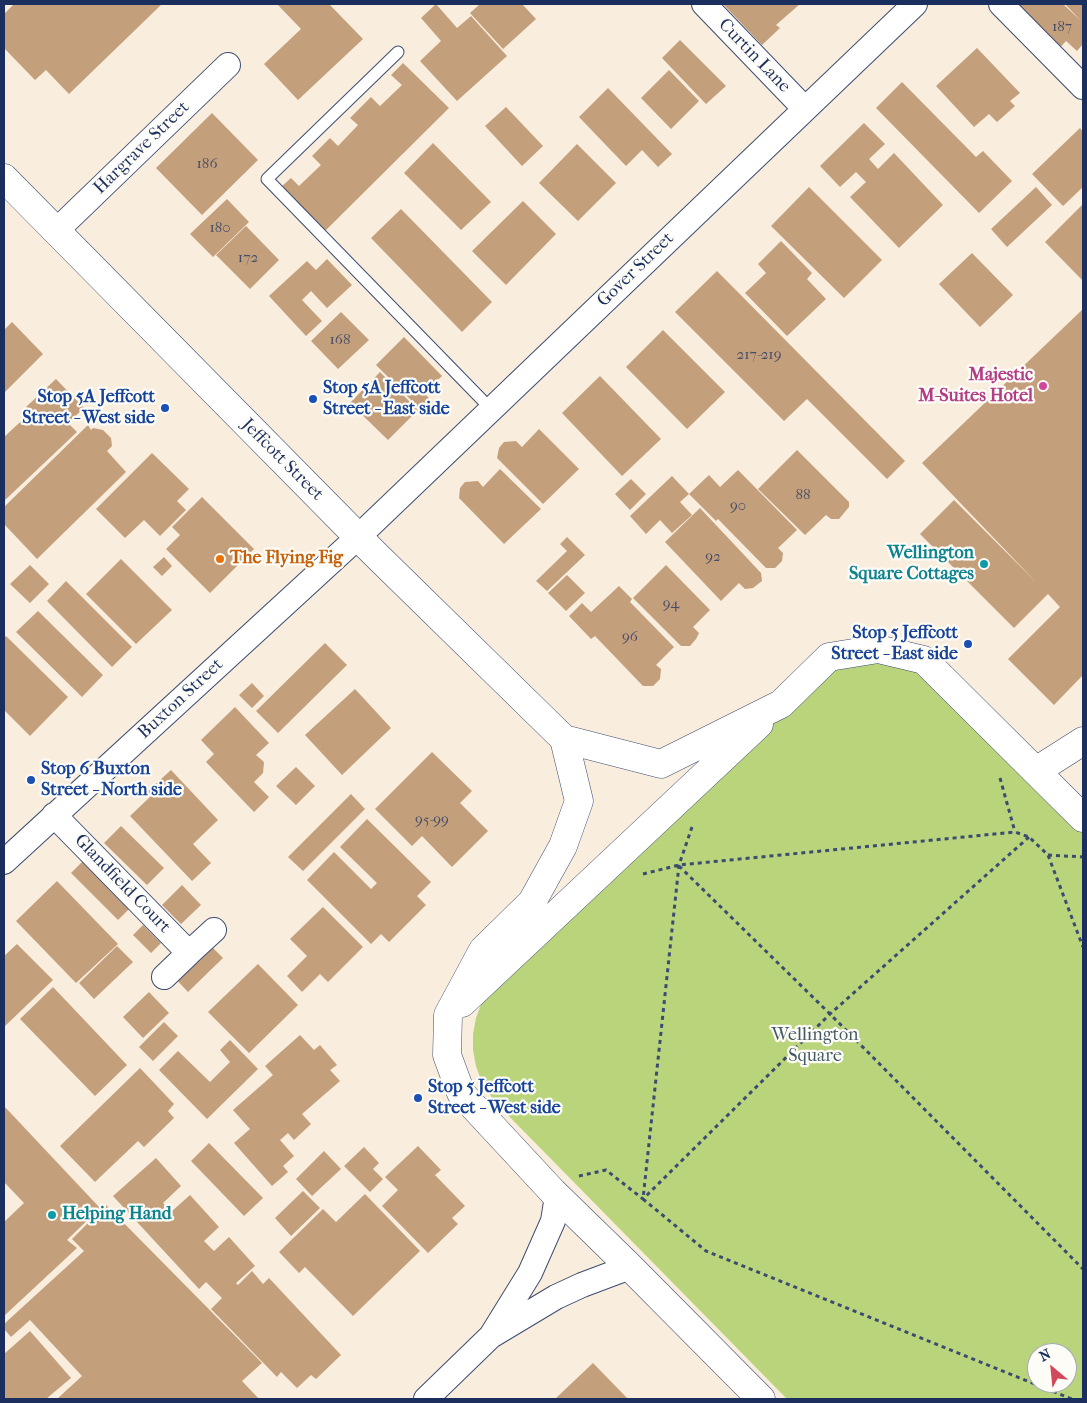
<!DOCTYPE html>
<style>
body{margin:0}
#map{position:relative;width:1087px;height:1403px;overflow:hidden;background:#f9eddd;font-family:"IM FELL French Canon",serif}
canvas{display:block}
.frame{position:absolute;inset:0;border:5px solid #1b2f5e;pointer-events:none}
.north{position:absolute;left:1027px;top:1343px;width:50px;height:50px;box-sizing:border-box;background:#fdfcf7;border:1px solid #a3aaba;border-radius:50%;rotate:332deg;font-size:14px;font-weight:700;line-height:20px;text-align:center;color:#1b2f5e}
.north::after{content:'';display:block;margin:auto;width:18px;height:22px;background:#d1495b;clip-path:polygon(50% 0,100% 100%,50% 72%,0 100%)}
</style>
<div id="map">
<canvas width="1087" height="1403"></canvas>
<div class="frame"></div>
<div class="north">N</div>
</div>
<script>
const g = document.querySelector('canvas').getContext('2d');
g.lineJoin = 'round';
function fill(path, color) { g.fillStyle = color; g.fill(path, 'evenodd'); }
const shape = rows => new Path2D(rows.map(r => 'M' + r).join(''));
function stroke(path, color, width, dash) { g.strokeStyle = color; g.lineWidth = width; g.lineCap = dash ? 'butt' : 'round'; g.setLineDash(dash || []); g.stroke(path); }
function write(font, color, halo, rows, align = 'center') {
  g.font = font + ' "IM FELL French Canon",serif'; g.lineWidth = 4.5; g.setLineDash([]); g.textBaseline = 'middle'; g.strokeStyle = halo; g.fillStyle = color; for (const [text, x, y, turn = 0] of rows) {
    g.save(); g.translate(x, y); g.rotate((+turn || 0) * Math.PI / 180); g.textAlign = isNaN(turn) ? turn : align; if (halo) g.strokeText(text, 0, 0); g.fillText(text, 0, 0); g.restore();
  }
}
const green = shape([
 [861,658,913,666,941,687,1083,834,1083,1399,787,1399,496,1103,488,1092,481,1080,476,1066,473,1050,473,1034,476,1018,482,1002,825,672],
 [1037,1353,1067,1353,1067,1383,1037,1383]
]);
const building = shape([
 [14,4,162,4,69,94,46,70,35,80,4,48,4,14],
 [277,4,331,4,330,5,363,39,298,100,264,64,301,29],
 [436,4,457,28,471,16,507,56,457,101,420,61,441,41,421,18],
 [480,4,522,4,536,19,503,49,470,13],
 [725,4,800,4,776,25,780,28,762,45,724,5],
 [1016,4,1063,4,1081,21,1065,4,1083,4,1083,44,1077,51,1066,41,1055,53,1038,36,1044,30],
 [680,40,726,86,706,104,662,58],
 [977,48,1020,93,1010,101,1015,106,997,122,989,114,974,127,936,86],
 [403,63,449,108,325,231,281,187,291,178,299,186,321,165,312,156,330,138,338,146,358,125,350,118,371,97,380,106,402,85,391,75],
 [669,70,699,101,671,129,641,98],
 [902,82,976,157,983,151,1012,181,979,213,876,108],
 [608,88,672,154,658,167,642,150,626,166,579,117],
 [506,107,543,146,522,166,485,126],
 [212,113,258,160,202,215,156,168],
 [864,123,885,144,869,159,878,169,894,153,943,205,899,248,850,197,866,182,856,172,840,187,820,166],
 [1080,128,1083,132,1083,187,1063,206,1032,174],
 [433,143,491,202,461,230,404,173],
 [577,144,616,183,578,221,539,183],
 [809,187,882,260,844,298,771,226],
 [1036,187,1052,205,1007,247,991,229],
 [227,199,249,222,213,257,190,234],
 [523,201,556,234,506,285,472,251],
 [1083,204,1083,281,1045,242],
 [401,209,492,302,462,332,371,238],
 [246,226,279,260,250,289,216,255],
 [781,241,812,273,807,279,826,299,787,336,745,293,766,273,758,264],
 [972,253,1013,295,980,327,939,284],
 [327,259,352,285,327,308,311,291,302,300,322,321,306,336,269,296,307,261,316,270],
 [717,271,905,461,887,479,807,399,784,421,675,312],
 [1083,309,1083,675,1054,705,1008,659,1060,607,1048,594,1014,628,920,534,954,500,1036,582,922,463],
 [341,312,369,340,338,369,311,341],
 [12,322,43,354,4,393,4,330],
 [663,330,725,392,687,429,626,367],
 [404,337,442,376,424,393,429,398,419,408,376,365],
 [380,372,418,410,388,440,350,403],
 [600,376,661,439,622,476,562,413],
 [56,379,84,408,68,423,77,432,4,501,4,437,31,412,26,407],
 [88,425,91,430,93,428,103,430,111,438,112,446,107,451,126,472,37,559,4,524,4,507],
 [539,429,579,469,543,504,497,458,499,448,504,442,516,441,522,447],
 [797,450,849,502,849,507,839,519,831,519,826,515,805,535,758,489],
 [152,453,189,489,177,501,186,510,160,536,144,520,125,538,96,509],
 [500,469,541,509,504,544,459,498,460,488,465,482,478,481,483,487],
 [738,470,797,530,778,548,783,553,782,561,775,568,766,568,718,519,716,521,689,494,680,502,692,515,672,533,660,520,646,534,630,516,672,476,689,494,709,475,720,487],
 [631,479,646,494,630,510,615,494],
 [202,497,254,549,210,593,166,549,180,535,172,527],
 [700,508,761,573,762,581,753,588,745,589,739,583,721,601,665,542],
 [567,537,585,555,547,591,536,581,567,551,560,544],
 [164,557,172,566,162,576,153,567],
 [121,559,172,610,136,644,86,594],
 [30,565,49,584,30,603,10,584],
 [666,565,710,610,693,627,699,633,696,639,690,646,681,646,633,598],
 [567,575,585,593,566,611,548,593],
 [66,581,132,647,112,667,47,601],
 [619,586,632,599,630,602,674,647,656,665,661,669,660,679,653,686,643,686,595,636,591,639,569,616,582,603,591,612],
 [38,611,103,675,82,697,16,632],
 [6,636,68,697,30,736,4,710,4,638],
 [325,643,347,665,278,733,256,711],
 [252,683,264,696,252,708,239,695],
 [355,689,391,728,342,775,305,735],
 [235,707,269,743,256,755,264,762,263,773,254,782,269,797,254,812,206,762,214,754,201,740],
 [432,752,472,791,460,803,488,831,452,867,422,836,412,846,375,809],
 [296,767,315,786,296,805,276,786],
 [171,770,218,820,193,844,211,863,192,881,130,816,151,796,147,792],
 [351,794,365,809,303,871,288,857],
 [367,819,431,882,417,896,426,905,389,942,381,934,371,944,307,880,334,852,371,889,377,883,340,847],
 [121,826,164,868,147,885,104,843],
 [89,855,136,902,118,920,71,873],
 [57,881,118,944,76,983,16,921],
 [182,885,201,905,181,924,162,905],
 [323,907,363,947,328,982,320,974,302,992,287,976,307,956,290,939],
 [143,925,161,943,151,953,133,935],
 [206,941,223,958,188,992,171,974],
 [17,944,53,980,4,1027,4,956],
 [117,946,133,962,94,999,79,983],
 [258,964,298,1005,249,1053,208,1012],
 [53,987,127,1065,95,1096,20,1019],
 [149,992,169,1013,143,1038,123,1017],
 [164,1022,178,1036,153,1061,139,1047],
 [300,1035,314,1050,320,1045,337,1065,330,1070,340,1081,302,1114,311,1124,294,1140,288,1133,280,1140,294,1156,283,1166,288,1172,272,1186,234,1143,250,1129,233,1110,273,1075,265,1066],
 [230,1040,258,1069,207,1119,159,1070,178,1051,210,1082,230,1062,220,1050],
 [140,1068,174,1104,168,1111,174,1118,144,1147,138,1141,95,1182,60,1146],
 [4,1106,100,1208,67,1240,77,1248,4,1316,4,1222,24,1203,4,1182],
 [209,1143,263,1198,244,1216,191,1161],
 [418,1146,441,1170,435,1175,465,1206,452,1218,458,1224,428,1253,382,1206,398,1190,385,1177],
 [364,1147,379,1163,373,1169,383,1179,370,1192,344,1166],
 [324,1151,341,1169,312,1196,296,1179],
 [156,1158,181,1186,163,1203,171,1212,190,1195,219,1227,204,1241,214,1251,229,1237,255,1266,236,1283,238,1285,252,1271,263,1284,269,1278,341,1355,316,1379,311,1375,297,1388,281,1372,277,1377,211,1309,222,1298,206,1282,199,1289,113,1196],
 [303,1191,320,1208,291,1236,275,1218],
 [365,1194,420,1251,353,1316,305,1267,299,1273,279,1252,323,1209,336,1222],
 [106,1205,262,1363,242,1381,259,1399,57,1399,82,1376,30,1320,11,1337,4,1329,4,1324,84,1251,72,1239],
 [30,1331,71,1378,46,1399,4,1399,4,1354],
 [593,1363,628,1399,555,1399]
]);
const path = shape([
 [1000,778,1015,832],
 [692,827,679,865,643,1199,706,1251,1072,1399],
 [1048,855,1083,857],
 [679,866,830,1014,1083,1269],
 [643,874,679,865,1015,832,1029,837,1048,855,1083,947],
 [579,1176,606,1170,643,1199,830,1014,1029,837]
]);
const lane = shape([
 [398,52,267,179,491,409]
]);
const street = shape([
 [704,4,805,109],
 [1001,4,1083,87],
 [56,231,228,65],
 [54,815,189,953,164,977],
 [4,862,358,537,915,4],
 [189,953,214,930],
 [557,1196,553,1221,530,1273,491,1336,556,1297,582,1285,630,1267],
 [426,1399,491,1336]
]);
const secondary = shape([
 [4,178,374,553,564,739,661,764,781,704,829,657,878,649,924,660,1083,818],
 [564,739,579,801,563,846,532,902,483,950,448,1015,447,1055,461,1093,553,1192,630,1267,761,1399],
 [1036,771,1083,741],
 [462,1003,759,724]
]);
const markers = [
 [1043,386,5,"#d1479c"],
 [313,399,5,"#1a4fb4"],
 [165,408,5,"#1a4fb4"],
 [220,559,5,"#e8710a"],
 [984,564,5,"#0f9aa8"],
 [968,644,5,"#1a4fb4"],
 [31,780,5,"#1a4fb4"],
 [418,1098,5,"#1a4fb4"],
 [52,1215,5,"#0f9aa8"]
];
const numberNames = [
 ["187",1062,27],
 ["186",207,164],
 ["180",220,228],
 ["172",248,258],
 ["168",340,340],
 ["217-219",759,355],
 ["88",803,495],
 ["90",738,506],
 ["92",713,557],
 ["94",671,604],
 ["96",630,637],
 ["95-99",432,820]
];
const streetNames = [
 ["Curtin Lane",754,56,46],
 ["Hargrave Street",142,148,-44],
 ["Gover Street",636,270,-44],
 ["Jeffcott Street",282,460,45],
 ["Buxton Street",181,699,-43],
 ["Glandfield Court",122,884,46]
];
const hotelNames = [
 ["Majestic",1033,376],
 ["M-Suites Hotel",1033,397]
];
const transitNames = [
 ["Stop 5A Jeffcott",323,389],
 ["Street - East side",323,410],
 ["Stop 5A Jeffcott",155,398,"right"],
 ["Street - West side",155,419,"right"],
 ["Stop 5 Jeffcott",958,634,"right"],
 ["Street - East side",958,655,"right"],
 ["Stop 6 Buxton",41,770],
 ["Street - North side",41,791],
 ["Stop 5 Jeffcott",428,1088],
 ["Street - West side",428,1109]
];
const cultureNames = [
 ["Wellington",974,554],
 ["Square Cottages",974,575],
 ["Helping Hand",62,1215,"left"]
];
const foodNames = [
 ["The Flying Fig",230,559]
];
const parkNames = [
 ["Wellington",815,1036],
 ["Square",815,1057]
];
fill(green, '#b9d47a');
fill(building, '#c39f7c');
stroke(lane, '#3c4c71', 13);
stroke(street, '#3c4c71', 26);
stroke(secondary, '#3c4c71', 29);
stroke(path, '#3c4c71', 3, [4, 4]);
stroke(lane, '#fff', 11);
stroke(street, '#fff', 24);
stroke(secondary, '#fff', 28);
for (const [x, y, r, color] of markers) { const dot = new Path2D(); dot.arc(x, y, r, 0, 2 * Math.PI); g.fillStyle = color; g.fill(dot); stroke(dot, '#fdfcf7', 2); }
write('15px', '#454b66', null, numberNames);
write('18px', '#1b2f5e', '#fdfcf7', streetNames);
write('bold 18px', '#b23c85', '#fdfcf7', hotelNames, 'right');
write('bold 18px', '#164399', '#fdfcf7', transitNames, 'left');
write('bold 18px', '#0d838f', '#fdfcf7', cultureNames, 'right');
write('bold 18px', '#c56008', '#fdfcf7', foodNames, 'left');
write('18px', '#425865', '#fdfcf7', parkNames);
</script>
